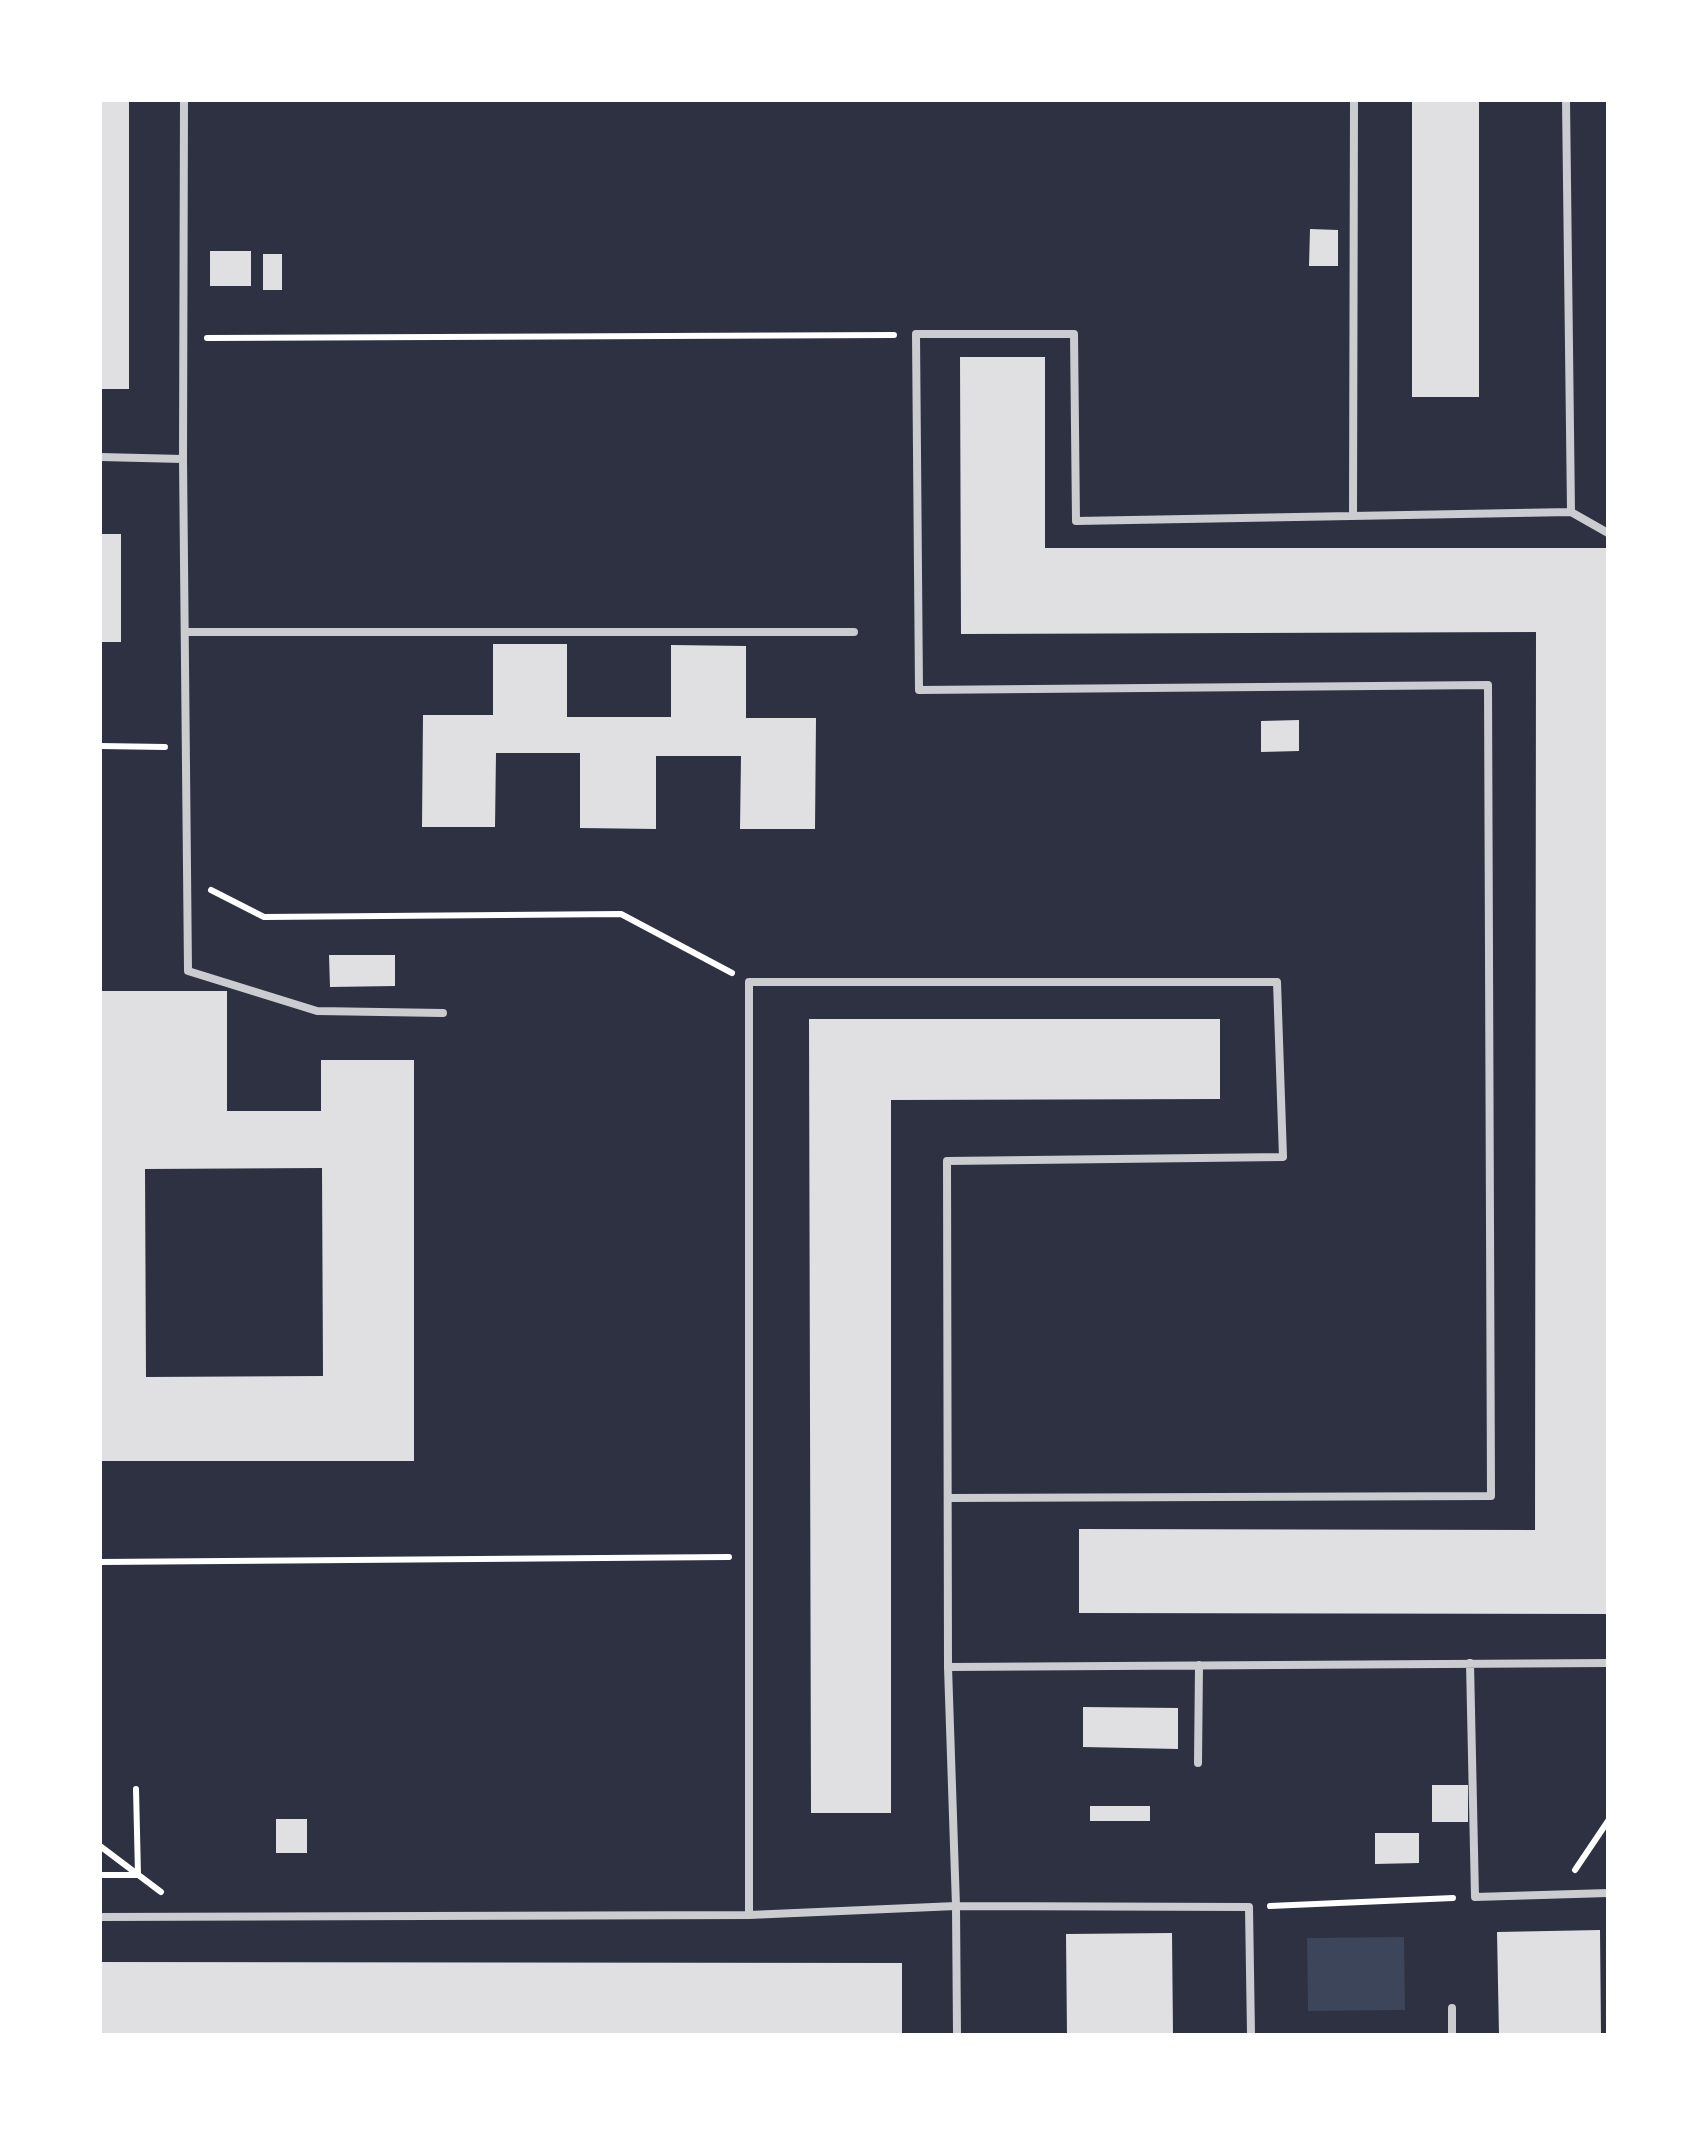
<!DOCTYPE html>
<style>
body{margin:0}
#map{position:relative;width:1708px;height:2135px;overflow:hidden;background:#2d3142;font-family:Manrope,sans-serif}
canvas{display:block}
.frame{position:absolute;inset:0;border:102px solid #fff;pointer-events:none}
</style>
<div id="map">
<canvas width="1708" height="2135"></canvas>
<div class="frame"></div>
</div>
<script>
const g = document.querySelector('canvas').getContext('2d');
g.lineJoin = 'round';
function fill(path, color) { g.fillStyle = color; g.fill(path, 'evenodd'); }
const shape = rows => new Path2D(rows.map(r => 'M' + r).join(''));
function stroke(path, color, width, dash) { g.strokeStyle = color; g.lineWidth = width; g.lineCap = dash ? 'butt' : 'round'; g.setLineDash(dash || []); g.stroke(path); }
const green = shape([
 [1404,1937,1405,2010,1308,2011,1307,1938]
]);
const building = shape([
 [100,100,129,100,129,389,100,389],
 [1412,100,1479,100,1479,397,1412,397],
 [1310,229,1338,230,1338,266,1309,266],
 [210,251,251,251,251,286,210,286],
 [263,254,282,254,282,290,263,290],
 [960,357,1045,357,1045,548,1608,548,1608,1614,1079,1613,1079,1529,1535,1530,1536,632,961,634],
 [100,534,121,534,121,642,100,642],
 [493,644,567,644,567,717,671,717,671,645,746,646,746,718,816,718,815,829,740,829,741,756,656,756,656,829,580,828,580,753,496,753,495,827,422,827,423,715,493,715],
 [1299,720,1299,751,1261,752,1261,721],
 [329,955,395,955,395,986,330,987],
 [100,991,227,991,227,1111,321,1111,321,1060,414,1060,414,1461,100,1461],
 [322,1168,323,1376,146,1377,145,1169],
 [809,1019,1220,1019,1220,1099,891,1100,891,1813,811,1813],
 [1083,1707,1178,1708,1178,1749,1083,1747],
 [1432,1785,1468,1785,1468,1822,1432,1822],
 [1090,1806,1150,1806,1150,1821,1090,1821],
 [276,1819,307,1819,307,1853,276,1853],
 [1375,1833,1419,1833,1419,1863,1375,1864],
 [1600,1930,1601,2035,1499,2035,1497,1932],
 [1172,1933,1173,2035,1067,2035,1066,1934],
 [100,1962,902,1963,902,2035,100,2035]
]);
const path = shape([
 [207,338,894,335],
 [100,746,165,747],
 [211,890,264,917,621,914,732,973],
 [100,1562,729,1557],
 [100,1846,161,1892],
 [1575,1870,1608,1821],
 [100,1875,138,1875,136,1789],
 [1270,1906,1453,1898]
]);
const service = shape([
 [1566,100,1571,512,1608,533],
 [100,457,183,459,184,100],
 [183,459,188,971,317,1011,443,1013],
 [1353,516,1354,100],
 [185,632,854,632],
 [948,1498,1491,1496,1488,685,919,690,916,334,1074,334,1076,521,1571,512],
 [1470,1663,1475,1897,1608,1893],
 [948,1667,1608,1663],
 [1198,1763,1199,1665],
 [749,1915,749,982,1277,982,1283,1157,947,1161,948,1667,956,1906,957,2035],
 [100,1917,749,1915,956,1906,1249,1907,1251,2035],
 [1452,2008,1452,2035]
]);
fill(green, '#3c4559');
fill(building, '#e0e0e3');
stroke(path, '#fff', 6);
stroke(service, '#caccd0', 8);
</script>
